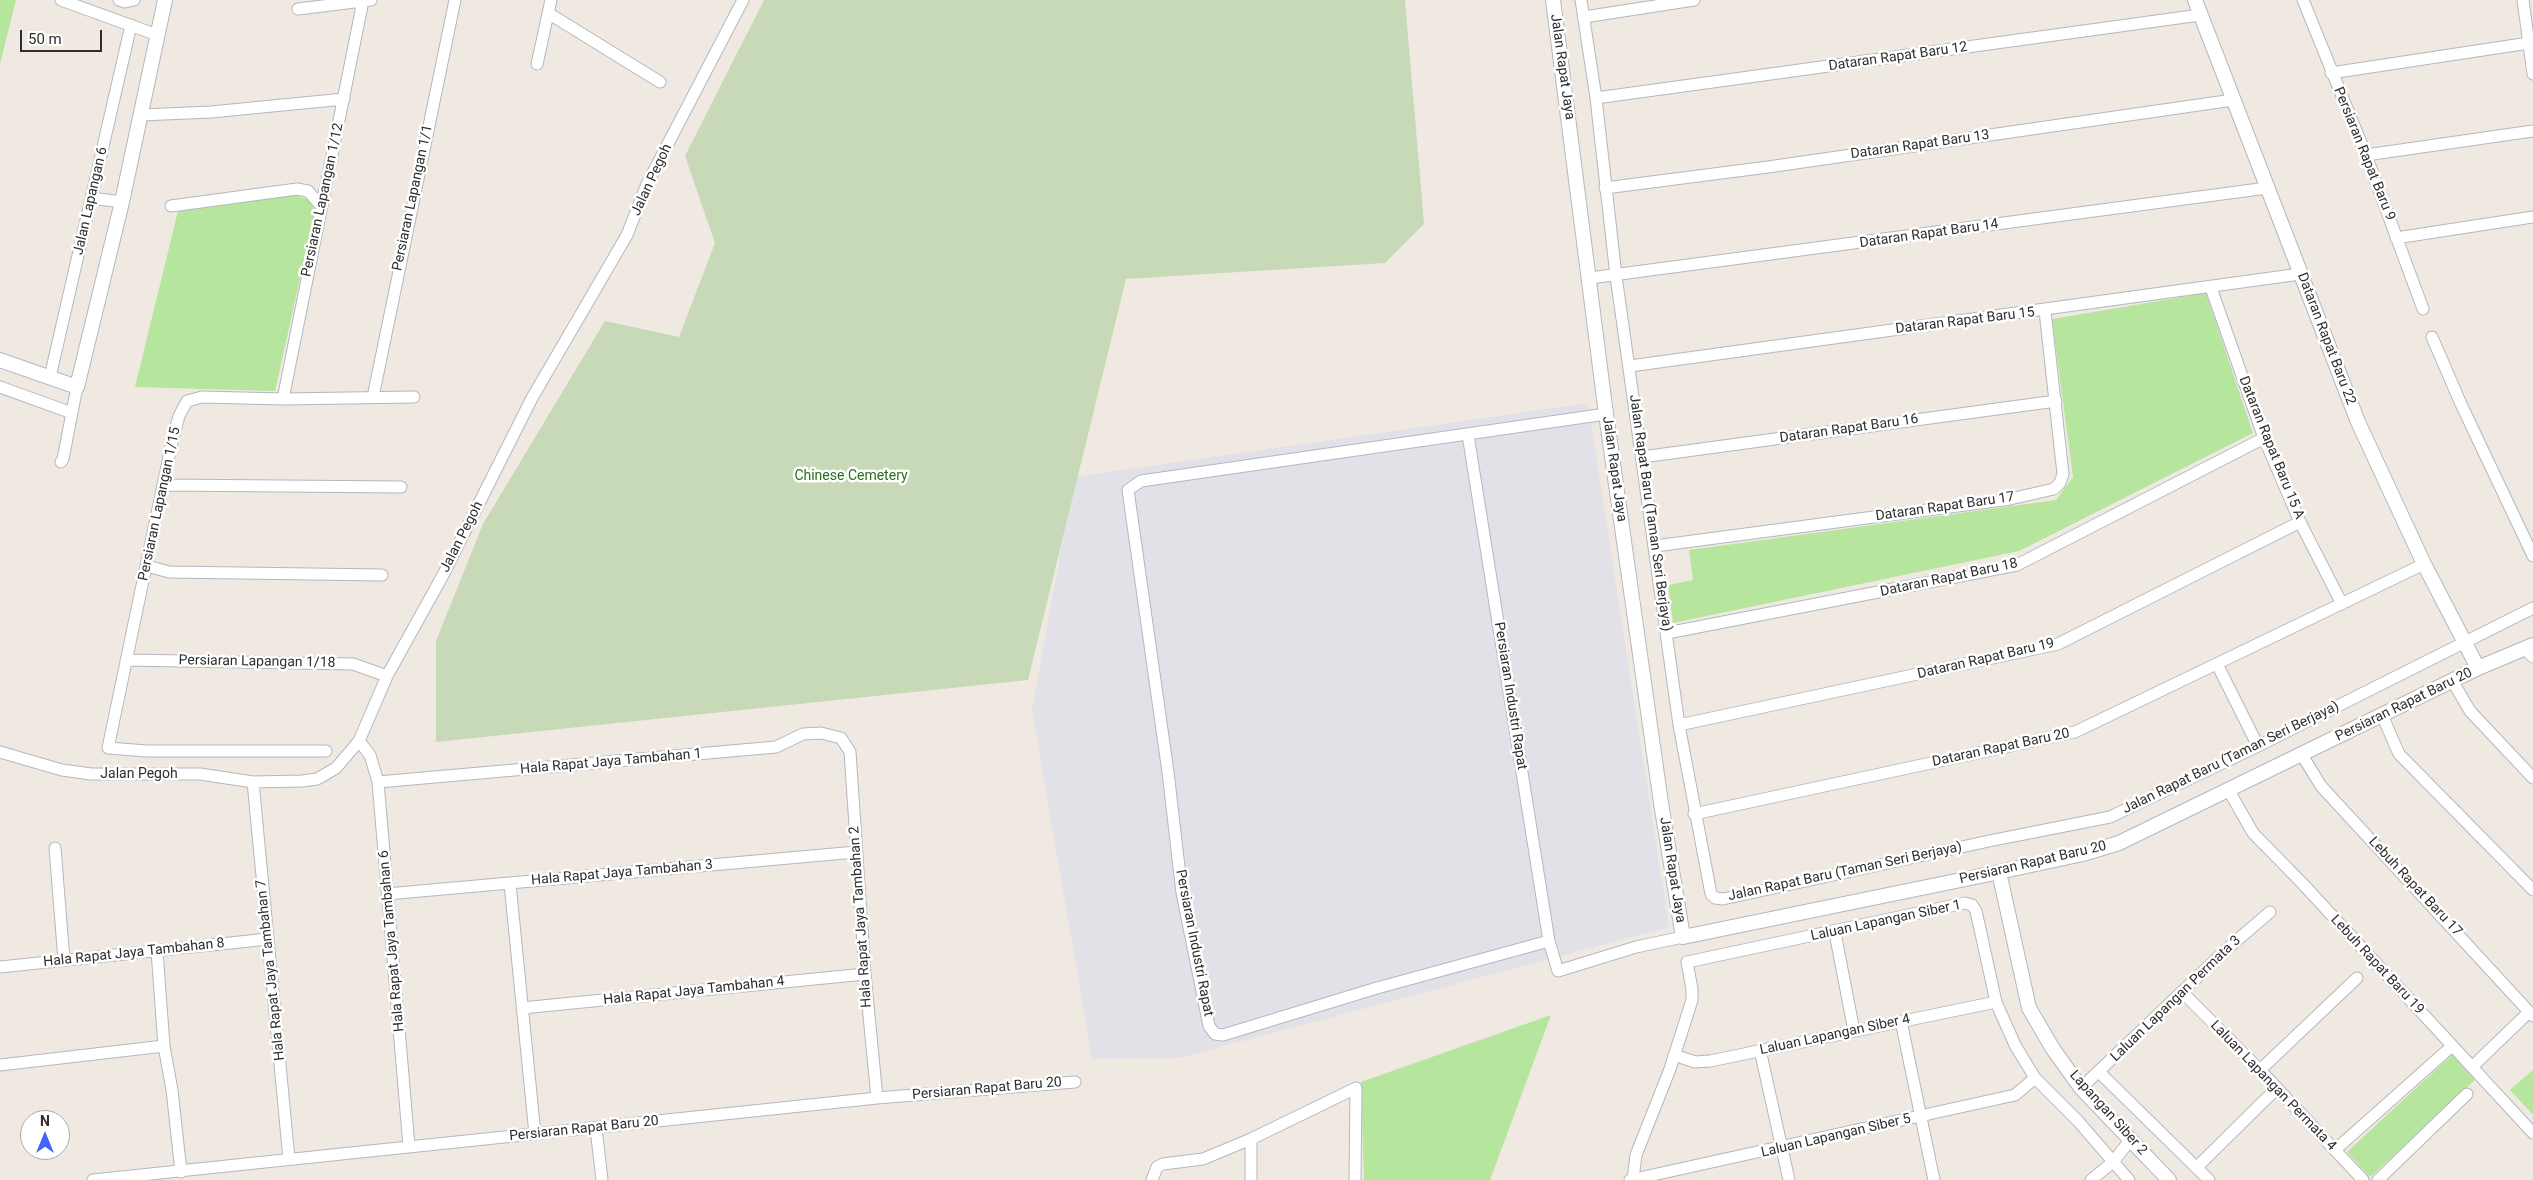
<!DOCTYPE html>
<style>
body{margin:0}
#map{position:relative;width:2533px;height:1180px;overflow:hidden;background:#efe9e1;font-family:Roboto,sans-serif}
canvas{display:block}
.north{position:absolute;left:20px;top:1110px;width:50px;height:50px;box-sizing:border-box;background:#fff;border:1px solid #ababab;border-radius:50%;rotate:0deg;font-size:14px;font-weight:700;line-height:20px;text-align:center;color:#2e2e2e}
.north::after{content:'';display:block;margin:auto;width:18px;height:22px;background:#4264fb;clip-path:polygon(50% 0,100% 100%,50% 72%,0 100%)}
.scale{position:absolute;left:20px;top:30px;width:82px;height:22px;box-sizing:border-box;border:2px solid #2e2e2e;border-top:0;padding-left:6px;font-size:15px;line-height:18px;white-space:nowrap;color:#2e2e2e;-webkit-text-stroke:4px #fff;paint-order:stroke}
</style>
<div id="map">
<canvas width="2533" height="1180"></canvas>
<div class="north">N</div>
<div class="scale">50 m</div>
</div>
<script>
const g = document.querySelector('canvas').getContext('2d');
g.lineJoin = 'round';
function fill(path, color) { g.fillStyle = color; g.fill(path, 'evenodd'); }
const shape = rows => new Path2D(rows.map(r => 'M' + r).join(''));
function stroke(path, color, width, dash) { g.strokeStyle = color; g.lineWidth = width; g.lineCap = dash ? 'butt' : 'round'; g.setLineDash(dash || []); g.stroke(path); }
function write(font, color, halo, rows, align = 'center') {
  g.font = font + ' Roboto,sans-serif'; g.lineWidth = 5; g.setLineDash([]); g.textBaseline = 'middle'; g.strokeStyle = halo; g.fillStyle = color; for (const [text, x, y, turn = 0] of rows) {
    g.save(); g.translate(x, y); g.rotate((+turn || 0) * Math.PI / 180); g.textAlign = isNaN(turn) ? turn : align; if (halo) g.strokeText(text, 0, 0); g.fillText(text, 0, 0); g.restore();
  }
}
const industrial = shape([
 [1588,403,1669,927,1179,1058,1092,1059,1032,710,1074,477]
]);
const green = shape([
 [0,0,16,0,0,64],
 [293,194,309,200,315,211,275,391,135,387,178,211],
 [2206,293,2253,433,2019,551,1673,623,1668,585,1693,580,1689,550,2056,500,2073,477,2052,319],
 [1551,1015,1490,1180,1364,1180,1361,1082],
 [2452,1055,2475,1080,2370,1177,2347,1152],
 [2533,1070,2533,1115,2510,1090]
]);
const cemetery = shape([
 [764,0,1405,0,1424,224,1385,263,1126,279,1028,680,436,742,436,641,483,524,605,321,679,337,715,243,685,156]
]);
const minor = shape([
 [61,0,157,35],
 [119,0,125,2,134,0],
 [1581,0,1596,98,1616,276,1679,725,1711,894,1715,898,1723,899,1989,841,2110,817,2258,746,2533,608],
 [2303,0,2366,155,2423,309],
 [2523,0,2533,74],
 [298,9,371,0],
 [548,13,660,82],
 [1584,17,1694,0],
 [537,64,551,0],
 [2331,73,2529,43],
 [1596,98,2200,15],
 [141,115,211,112,344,99],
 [2366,155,2533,131],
 [1605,188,1768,167,2233,100],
 [91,198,122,202],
 [171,206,297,189,308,191,321,206],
 [2396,238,2533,217],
 [1590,278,2267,188],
 [2211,288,2264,438,2300,522,2342,604],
 [2432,337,2461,404,2533,556],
 [1630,366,2300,274],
 [50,377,131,25],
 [0,387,72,413],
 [373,397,455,0],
 [283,399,363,1],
 [1468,435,1549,941,1377,988,1223,1035,1215,1034,1209,1026,1182,893,1168,772,1128,490,1141,481,1606,414],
 [1642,457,2056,401],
 [61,462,63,459,77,387],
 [163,485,401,487],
 [1655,546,2010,499,2054,489,2060,483,2063,474,2045,311],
 [147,566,169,572,382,575],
 [1667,633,2017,565,2264,438],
 [2525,649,2533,657],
 [126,660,353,664,387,676],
 [2217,664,2258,746],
 [2453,682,2470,711,2533,778],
 [2382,715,2399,754,2533,890],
 [1679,725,2058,644,2300,522],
 [359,741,370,755,378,782,409,1146],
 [326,751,147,751,108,748,172,442,179,416,187,401,202,397,283,399,414,397],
 [0,752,62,770,91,774,200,774,253,782,302,781,317,779,336,768,359,741,387,676,443,575,532,398,627,235,647,184,743,0],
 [2302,755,2321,786,2533,1016],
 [253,782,289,1159],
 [378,782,776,747,803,734,821,733,841,738,850,752,865,974,877,1098],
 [2229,791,2253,833,2302,883,2533,1133],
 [1694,814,2075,732,2424,564],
 [55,848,64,960],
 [510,884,535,1134],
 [387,894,856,852],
 [1835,933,1854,1031],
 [1549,941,1558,971,1636,947,1683,937],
 [157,951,164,1046,172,1090,181,1172],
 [0,967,268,939],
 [2183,993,2260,1070,2363,1180],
 [522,1008,865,974],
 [1901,1021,1934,1180],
 [1760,1050,1789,1180],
 [1674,1055,1695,1062,1710,1061,1996,1002],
 [0,1065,164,1046],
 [2473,1066,2529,1012],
 [2260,1070,2357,978],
 [2099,1072,2209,1180],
 [2081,1088,2228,948,2270,912],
 [596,1128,602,1180],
 [1251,1139,1251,1180],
 [2335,1150,2452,1046],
 [2197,1167,2276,1089],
 [1633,1179,1636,1155,1670,1069,1692,1000,1692,989,1687,962,1965,903,1972,905,1976,911,1996,1002,2015,1045,2035,1078,2078,1121,2129,1180],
 [93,1180,877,1098,1075,1082],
 [1152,1180,1157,1167,1163,1164,1203,1159,1251,1139,1356,1088,1355,1180],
 [1630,1180,2015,1095,2035,1078],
 [2091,1180,2113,1162,2131,1139],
 [2378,1180,2467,1094]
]);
const tertiary = shape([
 [1553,0,1606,414,1661,803,1683,937,1985,875,2083,854,2119,843,2478,668,2533,645],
 [2195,0,2358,422,2424,564,2478,668],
 [0,360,77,387,122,202,165,0],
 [1999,872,2029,1008,2053,1049,2081,1088,2169,1180]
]);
const streetNames = [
 ["Dataran Rapat Baru 12",1898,57,-8],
 ["Jalan Rapat Jaya",1562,67,82],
 ["Dataran Rapat Baru 13",1920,145,-8],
 ["Persiaran Rapat Baru 9",2364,154,68],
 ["Jalan Pegoh",652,180,-65],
 ["Persiaran Lapangan 1/1",413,198,-78],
 ["Persiaran Lapangan 1/12",323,200,-78],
 ["Jalan Lapangan 6",91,201,-77],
 ["Dataran Rapat Baru 14",1929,234,-8],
 ["Dataran Rapat Baru 15",1965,321,-7],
 ["Dataran Rapat Baru 22",2326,339,69],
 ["Dataran Rapat Baru 16",1849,429,-8],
 ["Dataran Rapat Baru 15 A",2271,448,68],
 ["Jalan Rapat Jaya",1614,469,82],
 ["Persiaran Lapangan 1/15",160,504,-78],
 ["Dataran Rapat Baru 17",1945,507,-8],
 ["Jalan Rapat Baru (Taman Seri Berjaya)",1650,513,82],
 ["Jalan Pegoh",462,537,-63],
 ["Dataran Rapat Baru 18",1949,578,-12],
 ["Dataran Rapat Baru 19",1986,659,-13],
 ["Persiaran Lapangan 1/18",257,662,1],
 ["Persiaran Industri Rapat",1510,696,81],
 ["Persiaran Rapat Baru 20",2404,705,-26],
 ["Dataran Rapat Baru 20",2001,748,-12],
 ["Jalan Rapat Baru (Taman Seri Berjaya)",2231,758,-26],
 ["Hala Rapat Jaya Tambahan 1",611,762,-5],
 ["Jalan Pegoh",139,774],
 ["Persiaran Rapat Baru 20",2033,863,-13],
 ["Jalan Rapat Jaya",1672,870,81],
 ["Jalan Rapat Baru (Taman Seri Berjaya)",1845,872,-12],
 ["Hala Rapat Jaya Tambahan 3",622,873,-5],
 ["Lebuh Rapat Baru 17",2415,887,47],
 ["Hala Rapat Jaya Tambahan 2",861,917,-94],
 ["Laluan Lapangan Siber 1",1886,921,-12],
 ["Hala Rapat Jaya Tambahan 6",392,941,-95],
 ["Persiaran Industri Rapat",1194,943,79],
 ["Hala Rapat Jaya Tambahan 8",134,953,-6],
 ["Lebuh Rapat Baru 19",2377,965,47],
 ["Hala Rapat Jaya Tambahan 7",271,970,-96],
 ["Hala Rapat Jaya Tambahan 4",694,991,-6],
 ["Laluan Lapangan Permata 3",2176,999,-44],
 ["Laluan Lapangan Siber 4",1835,1035,-12],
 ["Laluan Lapangan Permata 4",2273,1086,46],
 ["Persiaran Rapat Baru 20",987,1089,-5],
 ["Lapangan Siber 2",2108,1113,48],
 ["Persiaran Rapat Baru 20",584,1129,-6],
 ["Laluan Lapangan Siber 5",1836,1136,-13]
];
const parkNames = [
 ["Chinese Cemetery",851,476]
];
fill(industrial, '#e3e1e8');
fill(green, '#b6e59e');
fill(cemetery, '#c8d9b8');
stroke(minor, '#b4b7c1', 13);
stroke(tertiary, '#b4b7c1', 16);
stroke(minor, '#fff', 11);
stroke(tertiary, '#fff', 14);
write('14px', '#2e2e2e', '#fff', streetNames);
write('14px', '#2c6e1b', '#fff', parkNames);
</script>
